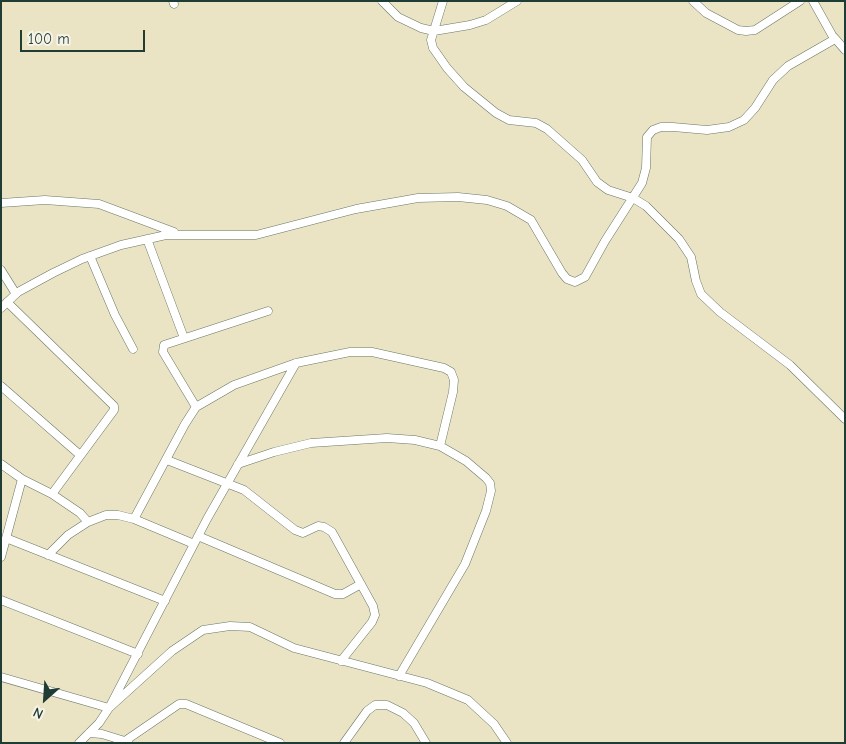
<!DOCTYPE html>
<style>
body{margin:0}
#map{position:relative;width:846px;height:744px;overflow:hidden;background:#ebe4c4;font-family:"Comic Neue",sans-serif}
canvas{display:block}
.frame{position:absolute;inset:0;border:2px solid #1f3d34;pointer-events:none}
.north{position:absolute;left:20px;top:674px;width:50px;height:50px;-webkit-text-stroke:4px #f7f3e8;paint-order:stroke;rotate:206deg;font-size:14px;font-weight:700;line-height:20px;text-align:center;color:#1f3d34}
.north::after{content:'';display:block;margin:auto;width:18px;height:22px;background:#1f3d34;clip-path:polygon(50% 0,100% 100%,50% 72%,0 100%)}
.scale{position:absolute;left:20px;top:30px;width:125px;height:22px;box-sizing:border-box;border:2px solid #1f3d34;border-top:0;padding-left:6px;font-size:15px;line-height:18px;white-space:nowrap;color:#1f3d34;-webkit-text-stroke:4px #f7f3e8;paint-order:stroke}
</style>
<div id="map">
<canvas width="846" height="744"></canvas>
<div class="frame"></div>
<div class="north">N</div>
<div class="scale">100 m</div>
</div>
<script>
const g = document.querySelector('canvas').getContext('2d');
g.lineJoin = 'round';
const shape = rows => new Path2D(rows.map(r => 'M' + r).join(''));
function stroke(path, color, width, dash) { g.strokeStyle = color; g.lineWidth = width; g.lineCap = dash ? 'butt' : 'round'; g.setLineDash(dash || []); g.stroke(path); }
const minor = shape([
 [173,1,174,4],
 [382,1,398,17,421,28,434,31,470,25,486,20,517,1],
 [443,1,431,40,433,48,447,68,464,87,496,113,509,120,536,123,547,129,582,160,597,182,608,190,633,198,646,206,679,239,691,257,696,281,701,294,720,312,790,365,845,419],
 [693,1,706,13,738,30,746,31,755,30,800,1],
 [813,1,832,35,845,50],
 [1,203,45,200,99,204,174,232],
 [147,239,184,338],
 [90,256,115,315,133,349],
 [1,270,16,294],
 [7,302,114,406,114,410,52,494],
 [1,308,18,292,53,273,82,259,121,245,166,235,256,235,356,209,418,198,458,197,487,200,507,206,531,220,562,273,567,279,575,282,585,277,605,241,642,183,646,168,647,137,653,130,661,127,673,127,707,130,729,127,744,120,755,108,773,80,788,66,835,39],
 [1,386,80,455],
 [196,407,163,352,164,345,268,311],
 [167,460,244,490,295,530,303,533,318,526,324,527,332,532,373,606,375,615,372,622,341,661],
 [1,464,22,479,52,494,80,513,88,522],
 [238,464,274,452,311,443,387,438,415,440,440,446,466,461,486,478,490,483,491,491,486,511,465,564,399,676],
 [134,519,185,424,196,407,234,385,296,363,350,352,372,352,444,368,451,372,454,380,453,392,440,446],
 [198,536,335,594,343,594,361,584],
 [6,538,165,601],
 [48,555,68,535,88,522,106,515,118,515,134,519,194,544],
 [1,557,22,479],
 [1,600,138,654],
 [1,677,109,708,207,519,296,363],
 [89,733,102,734,128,742],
 [125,741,179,704,186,704,280,743],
 [79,743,99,723,109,708,172,651,203,630,230,626,250,627,294,648,427,683,468,700,494,724,507,743],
 [344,743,367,711,375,705,387,705,403,713,414,723,426,743]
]);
stroke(minor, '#676', 9);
stroke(minor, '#fff', 8);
</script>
